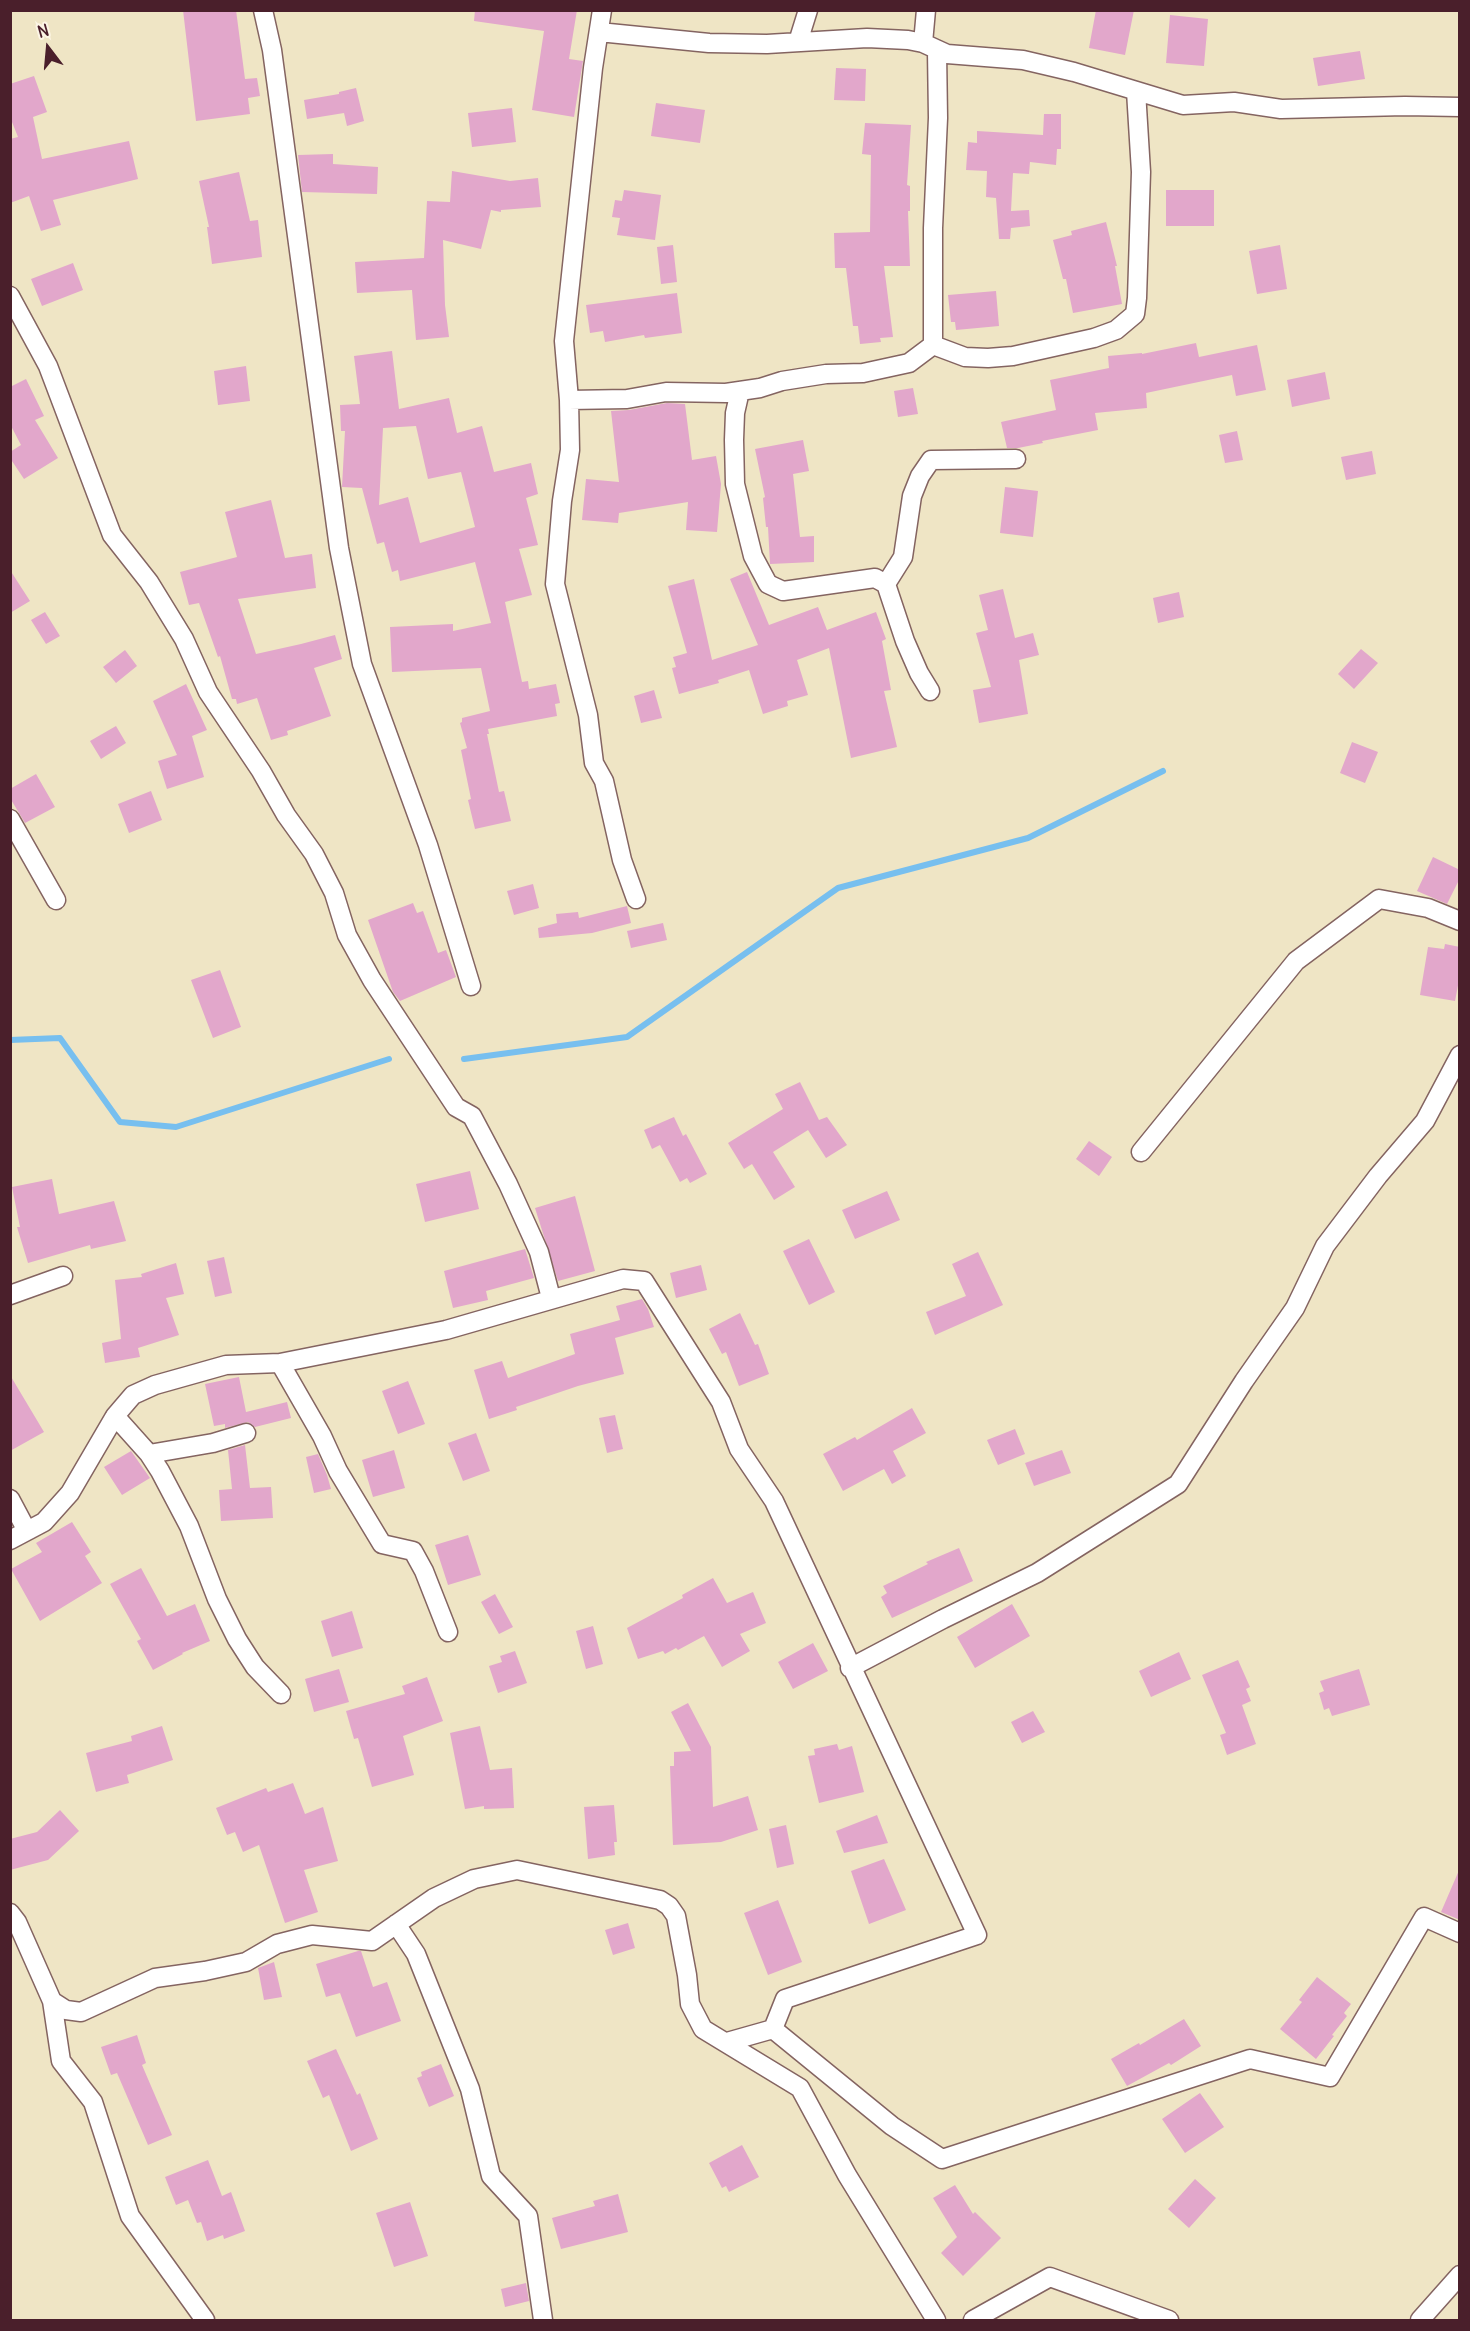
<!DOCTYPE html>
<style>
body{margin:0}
#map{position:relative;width:1470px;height:2331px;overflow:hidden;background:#efe5c5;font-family:Delius,sans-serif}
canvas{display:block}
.frame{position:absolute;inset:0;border:12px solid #4a1f2b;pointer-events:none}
.north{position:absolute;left:18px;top:18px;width:60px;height:60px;-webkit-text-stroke:4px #fcf5e5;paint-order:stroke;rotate:344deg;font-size:16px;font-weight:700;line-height:24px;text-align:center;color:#4a1f2b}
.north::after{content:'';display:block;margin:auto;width:21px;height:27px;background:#4a1f2b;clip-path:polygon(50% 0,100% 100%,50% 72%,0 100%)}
</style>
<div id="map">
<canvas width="1470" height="2331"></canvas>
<div class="frame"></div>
<div class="north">N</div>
</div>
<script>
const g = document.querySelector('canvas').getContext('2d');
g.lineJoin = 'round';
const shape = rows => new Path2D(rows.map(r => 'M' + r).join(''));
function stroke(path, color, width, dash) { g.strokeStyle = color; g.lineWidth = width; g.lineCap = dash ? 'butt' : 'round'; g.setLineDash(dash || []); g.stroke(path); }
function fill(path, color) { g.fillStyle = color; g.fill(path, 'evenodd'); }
const stream = shape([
 [10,1040,60,1038,120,1122,176,1127,389,1059],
 [464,1059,627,1037,838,888,1028,838,1163,771]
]);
const building = shape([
 [183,10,236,10,245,79,257,78,260,96,248,98,250,114,196,121],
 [475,10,577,10,569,59,583,61,574,117,532,110,544,31,474,21],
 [1096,10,1134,10,1125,55,1089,48],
 [1170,15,1208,19,1204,66,1166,63],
 [1360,51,1365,79,1318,86,1313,58],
 [836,68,866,69,865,101,834,100],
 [34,76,47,112,33,117,42,159,129,141,138,179,53,200,61,225,41,231,29,196,10,203,10,139,18,137,10,117,10,84],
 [356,88,364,121,347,126,344,113,307,119,304,100,339,94,339,92],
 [656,103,705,110,700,143,651,136],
 [512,108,516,142,472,147,468,113],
 [1044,114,1061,114,1061,149,1057,149,1056,165,1030,162,1029,174,1013,173,1011,211,1029,210,1030,226,1011,228,1010,239,999,239,996,198,986,197,987,171,966,170,968,142,977,143,977,131,1043,135],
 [865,123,911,125,907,185,910,186,910,211,908,211,910,266,884,266,893,337,880,338,881,342,860,344,858,326,853,326,846,268,835,268,834,233,870,232,871,155,862,154],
 [333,154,333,164,378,167,377,194,302,192,298,155],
 [452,171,510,181,538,178,541,207,501,210,501,212,491,210,481,249,443,240,445,305,449,337,416,340,412,290,357,293,355,262,424,258,427,201,450,202],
 [239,172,250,221,258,220,262,257,212,264,207,227,209,227,199,181],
 [624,190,661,195,655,240,617,235,620,218,612,217,615,200,622,201],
 [1166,190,1214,190,1214,226,1166,226],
 [1106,222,1117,266,1115,266,1122,304,1073,313,1066,279,1063,279,1053,240,1072,235,1071,231],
 [673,245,677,282,661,284,657,247],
 [1280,245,1287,289,1257,294,1249,251],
 [73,263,83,290,42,306,31,279],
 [996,291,999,326,956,330,955,322,951,322,948,295],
 [677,293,682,333,645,338,644,335,605,342,603,331,590,333,586,305],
 [1196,343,1199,357,1257,345,1266,390,1236,396,1232,375,1146,393,1147,408,1095,413,1098,430,1042,441,1043,443,1018,448,1007,448,1001,422,1056,410,1050,380,1109,368,1108,356,1142,353,1142,354],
 [392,351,399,409,449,398,457,433,482,426,494,472,531,463,538,494,526,498,538,545,519,549,532,595,505,602,522,682,528,681,529,689,556,684,560,703,555,704,557,716,488,729,489,734,487,734,499,792,504,791,511,821,475,829,468,800,471,799,461,750,467,748,460,723,462,722,462,718,490,711,481,668,392,672,390,627,453,624,453,631,491,623,475,562,400,581,398,570,392,572,384,542,377,544,362,488,342,487,345,431,341,431,340,405,360,404,354,356],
 [416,426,428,479,461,472,475,527,420,543,408,497,379,505,383,428],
 [246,366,250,401,218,405,214,371],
 [1325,372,1330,399,1292,407,1287,380],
 [26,379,44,416,35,420,58,458,24,479,10,458,10,452,21,445,10,424,10,387],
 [913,388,918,414,898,417,894,391],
 [667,403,685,404,692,460,716,456,721,484,717,532,686,530,688,502,619,513,618,523,582,520,586,479,619,482,611,411,629,410],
 [1237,431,1243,460,1225,463,1219,435],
 [803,440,809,471,793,474,800,537,814,536,814,562,770,564,768,527,766,527,763,498,765,497,755,449],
 [1372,451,1376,474,1346,480,1341,457],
 [1005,487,1038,491,1033,537,1000,533],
 [271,500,285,558,312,554,316,588,238,599,256,654,301,644,335,635,342,659,314,668,331,716,287,731,288,735,271,740,257,698,237,704,236,699,232,699,220,656,218,657,199,603,189,605,180,572,237,557,225,512],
 [10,570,30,601,10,613],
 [747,572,769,625,818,607,827,630,876,612,886,639,882,641,891,690,884,691,897,747,851,758,829,648,797,660,808,695,787,701,788,706,763,714,749,670,718,680,719,683,679,694,672,668,676,667,673,657,687,653,668,586,694,579,712,660,758,645,730,579],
 [1003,589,1015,638,1033,633,1039,655,1019,660,1028,714,979,723,973,690,991,687,976,633,988,630,979,595],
 [1179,592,1184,617,1158,623,1153,598],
 [45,612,60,636,46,644,31,620],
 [1361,649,1378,663,1354,689,1338,674],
 [125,650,137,666,116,683,103,667],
 [186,684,207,730,192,736,204,777,167,789,158,761,177,755,153,701],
 [654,690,662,718,641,723,634,696],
 [116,726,126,743,101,759,90,741],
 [1352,742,1378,752,1365,783,1340,773],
 [36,774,55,807,25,823,10,798,10,789],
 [151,791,162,820,129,833,118,804],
 [1433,857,1460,870,1460,878,1447,904,1417,891],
 [533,884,539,908,514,915,507,891],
 [413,903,417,913,423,911,438,953,446,950,456,977,400,1001,393,992,368,920],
 [627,906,631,923,592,933,539,938,538,928,557,923,556,914,578,912,579,918],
 [663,923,667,940,631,948,627,931],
 [1445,944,1460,947,1460,975,1455,1001,1420,995,1428,947,1444,949],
 [220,970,241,1027,213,1038,191,980],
 [800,1082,819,1120,827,1117,847,1145,826,1158,808,1130,773,1152,795,1187,774,1200,752,1164,744,1169,728,1143,783,1109,775,1094],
 [674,1117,683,1136,686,1134,707,1174,690,1183,687,1178,680,1182,660,1145,652,1149,644,1130],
 [1089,1141,1112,1157,1099,1176,1076,1159],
 [470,1171,479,1209,425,1222,416,1184],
 [52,1179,59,1214,114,1201,126,1241,91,1249,90,1245,28,1263,17,1227,20,1227,12,1187],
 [887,1191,900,1220,855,1239,842,1210],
 [575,1196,595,1271,558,1281,535,1208],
 [809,1239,835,1292,809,1305,783,1251],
 [525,1249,534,1278,486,1291,488,1300,453,1308,444,1271],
 [978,1252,1003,1305,935,1335,926,1312,966,1296,952,1264],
 [224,1257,232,1293,215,1297,207,1261],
 [176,1263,184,1294,166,1298,179,1335,138,1348,140,1357,105,1363,102,1343,121,1339,115,1280,142,1277,141,1274],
 [701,1265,707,1290,676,1298,670,1273],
 [642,1299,648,1309,654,1327,615,1338,624,1374,578,1386,516,1407,517,1410,489,1419,474,1370,502,1361,508,1378,575,1354,570,1334,620,1320,616,1306],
 [740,1313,755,1345,758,1344,769,1374,739,1386,726,1352,722,1354,709,1329],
 [10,1375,44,1432,10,1451],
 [239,1377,246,1412,287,1402,291,1418,255,1427,248,1422,225,1428,225,1424,214,1426,205,1384],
 [408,1381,425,1424,398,1434,382,1391],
 [912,1408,926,1433,893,1451,906,1476,892,1484,884,1469,843,1491,823,1454,855,1437,857,1440],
 [615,1415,623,1449,607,1453,599,1418],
 [1015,1429,1025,1454,998,1465,987,1440],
 [476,1433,490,1471,463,1481,448,1443],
 [245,1445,250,1488,271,1487,273,1518,221,1521,219,1490,232,1489,228,1450],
 [394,1450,405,1488,373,1497,362,1460],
 [1062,1450,1071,1473,1034,1486,1025,1463],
 [131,1451,150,1478,122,1495,104,1467],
 [318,1454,327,1475,331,1489,314,1493,306,1457],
 [72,1522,91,1552,85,1556,102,1583,40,1621,11,1569,42,1552,36,1543],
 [468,1535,481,1575,448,1585,435,1545],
 [959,1548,973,1581,892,1618,881,1597,887,1593,883,1586,928,1564,926,1562],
 [141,1568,167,1616,195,1604,210,1641,182,1653,183,1654,153,1670,137,1641,141,1639,110,1584],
 [713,1578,727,1603,753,1592,766,1623,740,1634,750,1651,722,1667,704,1636,678,1650,676,1648,665,1654,663,1651,638,1659,627,1628,683,1598,682,1595],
 [495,1594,513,1627,499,1634,481,1602],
 [1012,1604,1030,1636,975,1668,957,1637],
 [352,1611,363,1648,332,1657,321,1621],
 [593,1626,603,1664,586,1669,576,1631],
 [813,1643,828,1671,793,1689,778,1662],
 [515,1651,527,1683,498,1693,489,1666,502,1662,500,1656],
 [1179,1652,1191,1679,1151,1697,1139,1671],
 [1238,1660,1250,1687,1246,1689,1251,1701,1242,1705,1256,1744,1227,1755,1220,1735,1226,1733,1202,1675],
 [339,1669,349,1702,314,1712,305,1679],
 [1359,1669,1370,1705,1332,1716,1329,1708,1324,1710,1319,1693,1324,1691,1320,1681],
 [427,1677,443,1721,403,1736,414,1775,372,1787,358,1738,354,1739,346,1711,405,1694,402,1686],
 [688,1703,711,1747,713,1807,748,1796,758,1830,721,1842,673,1845,670,1766,674,1766,674,1752,691,1751,671,1712],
 [1033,1711,1045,1732,1022,1743,1011,1722],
 [162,1726,173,1760,127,1775,129,1783,96,1792,86,1753,132,1741,131,1736],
 [480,1726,490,1770,512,1768,514,1808,484,1809,484,1806,465,1809,450,1733],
 [837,1744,839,1750,852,1746,864,1792,819,1803,808,1756,815,1755,814,1749],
 [293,1783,305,1814,323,1807,338,1861,304,1870,318,1912,285,1923,259,1845,243,1852,235,1832,227,1835,216,1808,266,1788,268,1792],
 [614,1805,617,1842,614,1842,615,1855,588,1859,584,1807],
 [60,1810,79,1831,48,1860,10,1870,10,1839,37,1832],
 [877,1815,888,1843,844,1853,836,1831],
 [786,1825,794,1864,777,1868,769,1829],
 [884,1859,906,1910,869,1924,851,1871],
 [1460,1868,1460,1920,1441,1912],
 [778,1900,802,1962,768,1975,744,1913],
 [628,1923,635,1948,613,1955,605,1930],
 [358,1951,361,1951,373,1987,387,1982,401,2021,356,2037,340,1993,326,1997,316,1964],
 [274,1962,282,1997,264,2000,258,1968],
 [1317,1977,1351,2004,1344,2013,1347,2016,1332,2035,1334,2036,1316,2059,1280,2029,1302,2002,1299,2000],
 [1184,2019,1201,2046,1171,2065,1169,2063,1127,2086,1111,2059,1139,2043,1140,2045],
 [137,2035,146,2063,142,2065,172,2135,148,2145,117,2073,111,2075,101,2047],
 [336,2049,357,2095,360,2093,378,2139,351,2151,329,2095,323,2098,307,2061],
 [441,2064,454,2096,429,2107,417,2078,422,2076,421,2072],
 [1200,2093,1224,2127,1185,2153,1162,2119],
 [742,2145,759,2177,729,2192,726,2186,722,2188,709,2163],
 [208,2160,222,2196,231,2192,245,2231,224,2239,223,2235,207,2241,201,2222,197,2223,188,2200,176,2205,165,2177],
 [1195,2179,1216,2198,1189,2228,1168,2209],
 [955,2185,973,2214,975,2212,1001,2238,963,2276,941,2253,957,2237,933,2198],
 [618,2194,628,2232,561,2249,552,2218,595,2206,593,2201],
 [410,2202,428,2256,394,2267,376,2213],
 [526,2283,529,2301,505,2307,501,2289]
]);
const minor = shape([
 [263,10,272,50,339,548,362,664,428,845,471,986],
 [602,10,593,68,564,341,569,400,570,450,562,501,555,584,588,715,594,763,604,781,622,860,636,899],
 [599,32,709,43,767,44,867,38,908,40,923,43,947,54,1023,60,1074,72,1183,105,1234,102,1281,109,1405,106,1460,107],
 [798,42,808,10],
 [923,43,926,10],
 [10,296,48,366,112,535,149,582,184,639,208,692,261,771,286,815,314,854,334,893,347,935,372,980,456,1107,472,1116,508,1184,539,1252,551,1298],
 [933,345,965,357,988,358,1013,356,1094,338,1116,330,1135,314,1137,298,1141,172,1136,91],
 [740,391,735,413,734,440,735,484,753,556,768,584,783,591,875,578,886,584,905,641,919,673,930,691],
 [569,400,627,399,666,392,726,393,760,388,782,381,826,374,863,373,909,363,933,345,933,228,938,118,937,51],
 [886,584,903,557,912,496,920,476,931,460,1016,459],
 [10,819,56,900],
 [1141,1152,1296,961,1379,899,1428,908,1460,921],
 [10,1295,63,1276],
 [280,1363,322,1436,338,1471,382,1544,413,1551,424,1571,448,1632],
 [115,1416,149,1454,160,1471,189,1526,217,1599,237,1639,255,1667,281,1694],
 [149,1454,213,1443,246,1433],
 [10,1499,27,1531],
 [10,1540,44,1522,70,1493,115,1416,133,1395,155,1385,226,1365,280,1363,446,1330,623,1279,644,1281,721,1402,739,1449,774,1501,977,1935,785,1999,773,2029],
 [850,1668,943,1619,1037,1573,1178,1484,1244,1381,1295,1308,1325,1246,1378,1176,1425,1121,1460,1055],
 [10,1913,17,1922,52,2001,66,2010,81,2012,155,1978,205,1971,246,1962,277,1944,312,1935,372,1941,434,1898,474,1879,517,1870,660,1900,669,1906,676,1916,687,1975,690,2004,703,2029,800,2088,847,2175,936,2320],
 [396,1924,416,1954,470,2089,491,2176,528,2216,543,2320],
 [52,2001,61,2061,93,2102,130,2216,205,2320],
 [727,2042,773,2029,892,2126,942,2159,1250,2059,1330,2077,1424,1917,1460,1933],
 [973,2320,1050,2277,1169,2320],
 [1420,2320,1460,2275]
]);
stroke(stream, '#77bfef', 6);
fill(building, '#e2a7cb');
stroke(minor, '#846461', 21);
stroke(minor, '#fff', 18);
</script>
